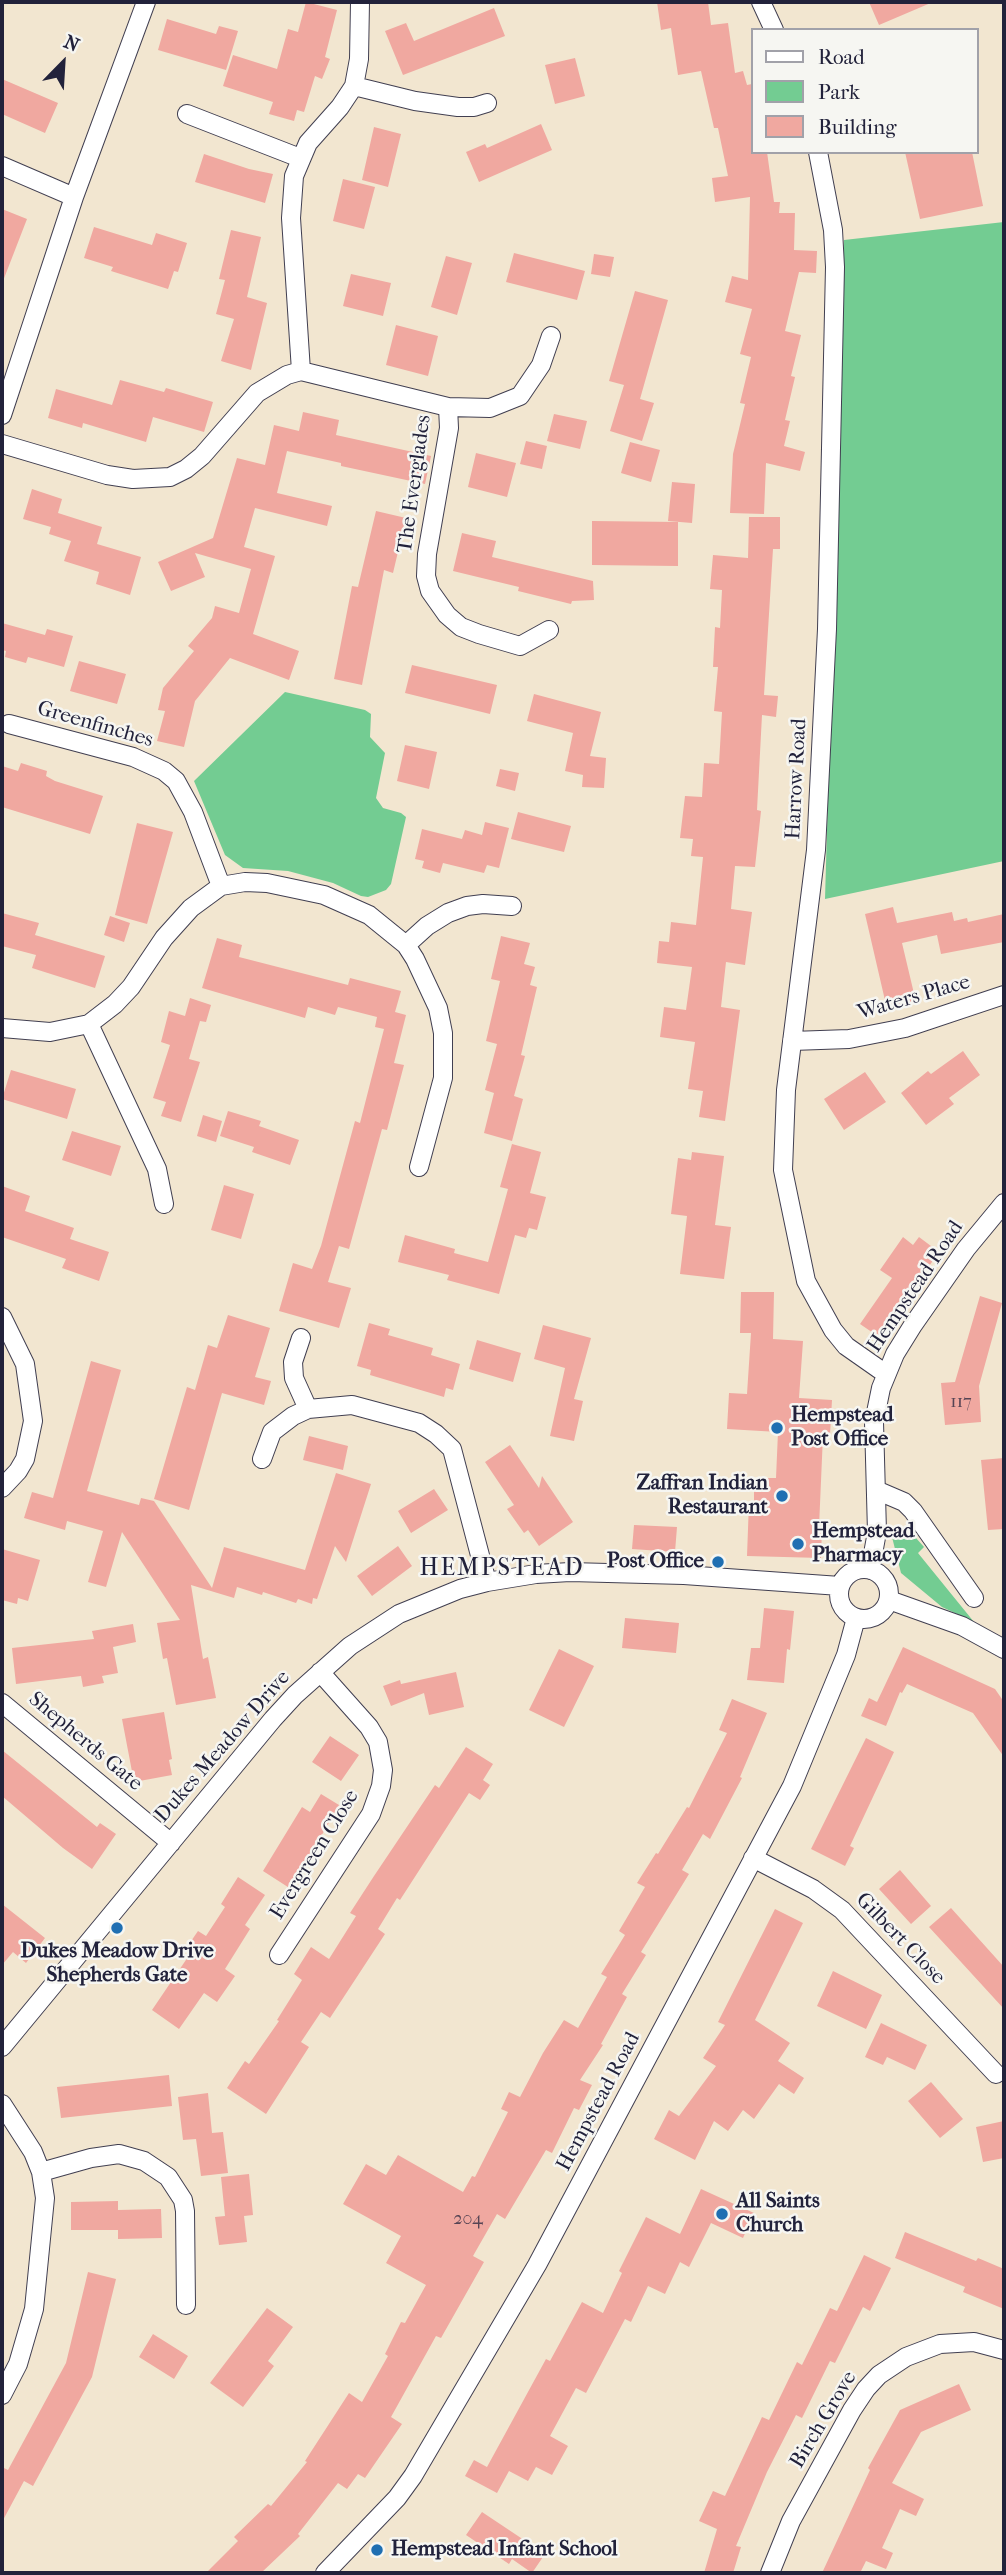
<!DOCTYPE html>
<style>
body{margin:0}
#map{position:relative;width:1006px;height:2575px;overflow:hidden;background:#f2e6d0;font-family:"IM FELL French Canon",serif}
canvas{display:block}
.frame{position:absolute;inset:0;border:4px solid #22223b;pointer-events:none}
.legend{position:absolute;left:751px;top:28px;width:228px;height:126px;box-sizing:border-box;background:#f6f6f2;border:2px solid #a1a1a9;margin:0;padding:9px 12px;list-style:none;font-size:21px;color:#22223b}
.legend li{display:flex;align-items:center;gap:14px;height:35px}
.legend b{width:35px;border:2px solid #a1a1a9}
.north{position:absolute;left:28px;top:28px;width:70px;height:70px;-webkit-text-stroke:5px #f6f6f2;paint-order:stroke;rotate:24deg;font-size:19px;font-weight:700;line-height:28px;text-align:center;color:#22223b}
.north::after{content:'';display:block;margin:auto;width:24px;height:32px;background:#22223b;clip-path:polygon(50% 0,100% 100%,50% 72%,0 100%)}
</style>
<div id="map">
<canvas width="1006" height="2575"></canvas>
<div class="frame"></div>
<ul class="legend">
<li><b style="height:9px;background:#fff"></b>Road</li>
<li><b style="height:19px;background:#73cc92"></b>Park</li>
<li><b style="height:19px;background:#f0a8a0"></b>Building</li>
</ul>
<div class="north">N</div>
</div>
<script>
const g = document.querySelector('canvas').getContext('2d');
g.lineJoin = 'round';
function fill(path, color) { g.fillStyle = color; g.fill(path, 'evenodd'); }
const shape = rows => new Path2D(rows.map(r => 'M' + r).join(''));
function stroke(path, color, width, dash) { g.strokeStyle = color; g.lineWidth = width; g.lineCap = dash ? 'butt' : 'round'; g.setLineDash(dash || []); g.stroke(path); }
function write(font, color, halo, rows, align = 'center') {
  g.font = font + ' "IM FELL French Canon",serif'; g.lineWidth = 5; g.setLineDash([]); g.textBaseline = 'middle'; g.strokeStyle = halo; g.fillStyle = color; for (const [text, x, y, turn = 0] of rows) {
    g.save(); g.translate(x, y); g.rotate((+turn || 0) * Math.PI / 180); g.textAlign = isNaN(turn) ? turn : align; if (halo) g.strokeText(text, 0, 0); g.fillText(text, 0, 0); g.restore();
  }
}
const green = shape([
 [1004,222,1004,861,825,899,844,240],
 [285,692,365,710,371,714,370,737,385,753,376,798,383,808,401,813,406,817,391,884,386,890,368,897,361,896,333,883,288,871,243,868,225,855,194,781],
 [897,1526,908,1529,924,1547,918,1553,974,1622,942,1607,901,1573,891,1533]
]);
const building = shape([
 [306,2,337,10,325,57,330,59,322,79,315,76,304,112,297,110,294,121,269,114,273,102,223,86,233,55,277,69,288,29,298,32],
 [657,2,708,2,711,25,728,23,735,73,743,71,747,85,752,84,752,152,767,152,774,202,780,202,779,213,795,213,794,250,817,251,816,273,799,272,785,331,801,335,791,376,795,377,785,420,790,421,784,446,805,452,800,471,766,463,764,514,730,513,733,454,745,404,740,403,751,357,740,354,752,309,725,302,732,276,748,280,750,197,715,202,712,178,728,176,718,128,714,128,701,71,678,75,671,28,661,30],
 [869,2,933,2,879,25],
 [494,8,505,36,403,75,385,31,406,23,414,41],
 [167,19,216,34,219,26,238,31,226,70,158,50],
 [575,58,585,96,555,104,545,65],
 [2,79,58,103,45,133,2,114],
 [541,124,552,150,479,182,466,152,485,144,487,148],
 [374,127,401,134,388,187,362,180],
 [905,152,972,152,983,206,920,219],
 [204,154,249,169,273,174,265,203,195,182],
 [343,179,375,187,364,229,333,221],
 [2,209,27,219,3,281,2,280],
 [94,227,152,245,156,233,187,243,178,272,174,271,168,289,111,271,113,267,84,258],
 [231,230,261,237,247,297,267,303,251,370,221,361,234,319,216,314,225,280,219,279],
 [514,253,585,271,577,300,506,282],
 [594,254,614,257,610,277,591,274],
 [446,256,472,263,457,315,431,307],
 [351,274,391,283,383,316,343,306],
 [635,291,668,300,640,399,654,403,642,441,610,431,624,385,609,381],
 [396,325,438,336,428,376,386,365],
 [120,380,164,392,166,388,213,402,204,432,153,417,146,442,83,423,82,428,48,418,56,389,112,405],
 [303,412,339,420,336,435,431,456,425,484,341,466,341,463,287,451,277,493,332,506,327,526,255,508,244,547,275,556,253,634,299,651,289,680,230,658,195,701,184,747,157,741,165,711,158,710,163,688,194,651,188,646,212,618,215,606,239,613,251,569,195,553,205,577,171,591,158,562,213,538,237,458,265,465,274,425,299,431],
 [554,414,587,421,580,449,547,441],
 [526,441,547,446,542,469,520,464],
 [630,442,660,450,651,482,621,473],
 [476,453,516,463,507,497,468,487],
 [672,482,695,484,692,523,668,521],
 [32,489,62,499,58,513,102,527,97,544,141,557,130,595,96,584,99,572,64,561,71,541,49,534,51,527,23,519],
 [376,511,406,518,393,573,384,570,362,685,334,679,352,586,358,587],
 [749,517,780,517,780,549,773,549,764,695,778,696,776,717,762,715,757,810,761,811,755,867,735,866,731,909,752,912,745,965,726,962,721,1007,740,1010,725,1121,699,1117,703,1091,688,1089,695,1042,660,1037,664,1007,686,1010,692,967,657,963,659,941,669,942,671,922,696,925,703,857,691,856,693,839,680,838,685,796,702,797,704,763,719,764,722,712,714,711,718,667,713,667,715,627,720,628,722,590,710,589,713,555,748,558],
 [592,521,678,522,678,566,592,565],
 [462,533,496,541,492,557,593,581,594,600,572,601,571,604,518,591,519,587,453,571],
 [2,623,45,635,47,629,73,636,64,667,28,657,26,663,5,657,6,651,2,650],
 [79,661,126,674,117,704,70,691],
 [412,665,497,685,490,714,405,693],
 [534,694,601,712,590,756,606,758,604,788,582,787,583,775,565,771,573,733,527,721],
 [405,745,437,752,429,789,397,781],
 [21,763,47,771,46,776,55,781,103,796,90,834,2,807,2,766,18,771],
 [500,769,519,773,515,791,496,786],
 [518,812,571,826,564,852,511,839],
 [485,822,509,828,499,868,487,865,484,873,443,863,440,873,422,868,424,861,415,859,422,829,462,839,465,830,482,835],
 [137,823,173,832,147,924,115,915],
 [893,907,897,923,952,912,954,921,967,918,968,922,1004,914,1004,942,941,954,937,935,902,943,916,1002,887,1009,865,914],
 [2,913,39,923,35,935,105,956,95,988,32,968,36,955,2,946],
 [110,916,130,923,124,942,104,935],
 [501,936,530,943,524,964,535,967,530,985,537,987,521,1055,525,1056,514,1096,523,1099,512,1141,484,1133,494,1093,485,1090,497,1044,486,1041,500,981,491,979],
 [217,938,242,945,239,957,348,985,350,978,401,991,395,1012,406,1015,394,1063,404,1065,387,1130,382,1129,349,1249,339,1246,328,1282,351,1288,339,1328,279,1311,293,1263,312,1269,321,1246,355,1121,360,1123,384,1029,375,1027,377,1017,338,1007,335,1015,308,1007,305,1018,202,988],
 [190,998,211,1005,206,1022,200,1021,189,1059,200,1062,181,1122,161,1116,166,1102,153,1098,170,1045,161,1042,169,1011,185,1016],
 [963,1051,980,1075,949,1098,954,1104,926,1125,901,1093,928,1071,931,1074],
 [11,1070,76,1089,67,1119,2,1099],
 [865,1072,886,1102,844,1130,824,1099],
 [228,1111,261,1121,259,1126,299,1140,290,1165,252,1152,254,1147,220,1136],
 [203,1115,222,1121,216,1142,197,1136],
 [72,1131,121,1146,111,1176,62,1160],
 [512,1144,541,1152,530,1193,546,1197,537,1230,529,1228,526,1238,515,1235,499,1294,447,1280,449,1275,398,1262,405,1235,455,1249,454,1253,488,1262,508,1189,500,1187],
 [692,1152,724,1156,715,1225,731,1227,724,1279,680,1274,687,1216,671,1214,678,1158,691,1160],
 [224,1185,254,1194,241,1239,211,1230],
 [2,1186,30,1196,25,1211,74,1228,70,1239,109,1252,99,1281,62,1268,66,1259,2,1237],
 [903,1237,913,1245,919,1237,939,1252,879,1337,860,1324,892,1278,880,1270],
 [741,1292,774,1292,773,1339,803,1341,799,1398,832,1400,830,1435,823,1435,819,1527,822,1527,821,1558,747,1556,749,1502,754,1502,754,1491,767,1492,767,1478,776,1478,778,1432,727,1429,729,1393,747,1394,751,1333,740,1333],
 [980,1296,1002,1303,979,1386,981,1422,945,1425,941,1383,955,1382],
 [228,1315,270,1328,255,1377,271,1381,264,1405,222,1393,189,1510,154,1499,187,1387,195,1390,208,1345,217,1348],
 [369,1323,390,1329,388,1335,433,1348,431,1355,460,1364,453,1390,446,1388,444,1397,370,1375,371,1370,357,1366],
 [543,1325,591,1338,574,1399,583,1401,574,1441,550,1436,565,1368,534,1359],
 [477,1340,521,1353,513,1382,469,1369],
 [91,1361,121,1370,87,1491,139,1505,141,1498,154,1501,212,1588,224,1547,305,1570,336,1473,371,1484,346,1562,335,1546,317,1599,313,1598,312,1604,298,1599,296,1603,263,1592,262,1595,237,1587,234,1598,191,1585,203,1659,208,1657,216,1698,176,1705,167,1658,163,1659,157,1623,180,1620,122,1532,106,1587,88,1582,103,1531,67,1521,65,1530,24,1518,32,1492,53,1498],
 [309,1436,348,1446,343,1470,303,1460],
 [510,1445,539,1488,542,1476,573,1522,539,1546,528,1530,524,1533,507,1509,514,1505,485,1462],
 [1004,1458,1004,1529,988,1530,981,1460],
 [434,1489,448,1510,411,1533,398,1511],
 [634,1525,677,1527,675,1552,632,1549],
 [398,1546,412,1566,372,1596,357,1576],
 [2,1549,40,1560,28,1601,18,1598,17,1604,2,1600],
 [764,1608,794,1611,790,1650,787,1649,784,1683,747,1680,751,1648,760,1648],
 [625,1618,679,1623,676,1653,622,1648],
 [133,1624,136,1642,113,1647,118,1673,102,1676,104,1683,83,1687,81,1676,16,1684,12,1648,94,1639,92,1631],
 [903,1647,995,1689,1004,1702,1004,1757,973,1713,907,1684,902,1693,900,1692,886,1726,861,1716,869,1698,877,1702],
 [559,1649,594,1666,564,1727,529,1710],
 [456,1672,464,1707,429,1715,424,1693,391,1706,383,1686,400,1680,401,1684],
 [732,1699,767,1713,740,1777,742,1778,710,1839,703,1834,682,1870,689,1874,641,1952,646,1955,622,1994,627,1997,601,2044,603,2045,580,2080,592,2085,579,2110,574,2108,552,2153,546,2150,505,2219,497,2214,473,2256,484,2262,441,2338,436,2336,391,2417,402,2424,365,2478,358,2474,347,2489,338,2483,298,2534,300,2536,261,2573,206,2573,238,2541,234,2537,268,2504,271,2506,307,2462,305,2461,349,2393,362,2402,388,2356,385,2354,401,2322,405,2323,426,2285,386,2263,401,2236,343,2204,366,2164,386,2175,398,2155,463,2192,472,2176,475,2177,508,2112,501,2109,509,2092,520,2097,543,2053,564,2020,578,2028,607,1977,601,1974,625,1935,619,1931,645,1887,637,1883,656,1853,658,1854,687,1807,689,1808,727,1733,719,1730],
 [164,1712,172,1759,169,1760,172,1775,134,1782,122,1719],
 [330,1736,359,1755,341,1781,312,1762],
 [866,1738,894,1752,850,1846,854,1848,845,1866,811,1849],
 [466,1747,493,1764,483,1780,490,1785,480,1800,469,1793,400,1900,397,1898,378,1929,385,1934,330,2018,321,2012,301,2042,309,2047,266,2114,227,2088,245,2061,249,2064,279,2021,277,2020,302,1980,294,1974,311,1947,329,1959,356,1916,350,1913,374,1876,435,1785,439,1788],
 [2,1750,97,1827,100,1823,116,1834,92,1869,63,1848,2,1796],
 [321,1794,339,1805,291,1889,263,1871,302,1807,310,1812],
 [900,1870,931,1906,911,1924,879,1889],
 [238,1877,265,1895,245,1925,250,1929,225,1969,235,1976,217,2002,204,1993,179,2029,152,2010,192,1951,187,1947,198,1931,206,1936,225,1907,221,1904],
 [2,1904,45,1938,26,1963,13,1952,2,1965],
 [951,1908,1004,1967,1004,2009,929,1927],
 [775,1909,803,1923,755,2020,790,2043,778,2061,804,2078,794,2094,779,2084,754,2119,743,2110,728,2131,714,2121,695,2160,654,2139,669,2110,679,2116,716,2066,703,2058,725,2025,718,2022],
 [833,1971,882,1995,866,2029,817,2006],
 [881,2023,927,2045,915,2070,887,2057,883,2065,865,2057],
 [169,2075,172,2106,61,2118,57,2087],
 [931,2082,963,2119,940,2138,908,2101],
 [208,2093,212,2133,223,2132,228,2173,201,2176,196,2139,183,2140,178,2097],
 [1004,2121,1004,2158,983,2162,976,2127],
 [249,2174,253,2215,244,2216,247,2242,219,2245,215,2217,225,2216,221,2177],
 [701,2189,754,2213,743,2238,711,2223,689,2267,680,2262,665,2294,648,2286,631,2322,625,2319,586,2393,576,2388,550,2436,568,2446,552,2475,536,2467,528,2481,509,2471,497,2493,465,2476,474,2460,487,2467,546,2359,550,2361,582,2302,603,2313,622,2273,619,2271,646,2217,680,2234],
 [118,2201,118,2210,161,2209,162,2238,118,2239,118,2230,71,2230,71,2202],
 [905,2232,976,2261,978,2258,1004,2269,1004,2309,963,2292,965,2287,895,2258],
 [864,2255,891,2268,870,2311,863,2307,835,2363,830,2361,802,2418,796,2415,767,2472,736,2546,741,2547,733,2573,704,2573,717,2529,699,2521,713,2491,725,2496,762,2417,769,2420,797,2362,802,2365,830,2308,837,2311],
 [88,2272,116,2279,92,2377,33,2486,24,2481,2,2522,2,2467,8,2470,66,2363],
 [267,2308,293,2327,268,2361,274,2366,243,2407,210,2383],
 [153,2334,188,2356,174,2379,139,2357],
 [959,2384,971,2410,921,2432,892,2483,924,2499,916,2516,900,2509,882,2548,893,2553,886,2569,866,2561,860,2573,822,2573,870,2470,868,2468,900,2410],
 [482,2512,545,2554,532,2573,512,2559,509,2564,466,2535]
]);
const minor = shape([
 [761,2,774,30],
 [354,86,415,101,458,107,474,107,487,103],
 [187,114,300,158],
 [818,152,833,230,835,267,827,629,816,850,786,1090,783,1170,806,1281,833,1330,846,1346,886,1374],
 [2,166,74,197],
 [301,371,291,218,294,176,308,143,340,107,354,86,359,59,360,2],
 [448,407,490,408,520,396,541,365,551,336],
 [2,415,74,197,146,2],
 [2,444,107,475,133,479,170,477,186,469,202,456,257,393,287,375,301,371,448,407,449,428,427,554,426,576,430,591,447,615,461,627,479,634,520,646,549,630],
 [9,724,133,757,164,771,176,781,193,812,221,886],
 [406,945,427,926,448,913,467,906,483,904,512,906],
 [89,1024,157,1169,164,1204],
 [2,1028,50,1032,89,1024,115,1004,131,987,164,938,191,908,221,886,245,882,267,883,324,895,369,915,406,945,415,959,438,1008,443,1033,443,1078,419,1167],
 [792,1041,849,1039,905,1028,1004,995],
 [2,1317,25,1364,33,1421,25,1459,18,1471,2,1488],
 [301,1338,293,1362,294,1378,308,1409],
 [262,1459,272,1432,293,1416,308,1409,352,1405,419,1423,436,1434,452,1449,487,1582],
 [876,1490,904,1502,913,1511,974,1598],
 '839 1594a25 25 0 1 1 50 0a25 25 0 1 1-50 0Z',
 [870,1570,877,1532,874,1422,881,1388,895,1354,913,1325,966,1249,1004,1203],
 [889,1600,962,1626,1004,1649],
 [2,1703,171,1843],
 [753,1858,813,1889,842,1910,996,2074],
 [279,1955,371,1814,381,1786,383,1770,378,1742,369,1727,320,1672],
 [2,2047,273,1719,295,1695,350,1646,399,1614,460,1589,487,1582,536,1574,570,1572,684,1575,840,1586],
 [2,2104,33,2152,41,2172,45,2198,34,2309,18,2364,2,2395],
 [41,2172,91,2158,119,2154,144,2161,168,2177,183,2200,185,2211,186,2305],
 [325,2573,397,2498,413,2476,537,2265,792,1786,846,1655,856,1618],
 [770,2573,791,2521,852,2410,866,2389,879,2375,906,2357,940,2344,974,2342,1004,2350]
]);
const markers = [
 [777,1428,7,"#1f6fb2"],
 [782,1496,7,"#1f6fb2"],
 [798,1544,7,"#1f6fb2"],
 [718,1562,7,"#1f6fb2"],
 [117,1928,7,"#1f6fb2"],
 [722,2214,7,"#1f6fb2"],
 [377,2550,7,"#1f6fb2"]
];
const numberNames = [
 ["117",961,1403],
 ["204",468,2220]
];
const streetNames = [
 ["The Everglades",415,484,-82],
 ["Greenfinches",95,725,16],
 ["Harrow Road",797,779,-87],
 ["Waters Place",914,998,-16],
 ["Hempstead Road",916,1287,-56],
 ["Shepherds Gate",85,1742,40],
 ["Dukes Meadow Drive",223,1747,-49],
 ["Evergreen Close",315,1855,-58],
 ["Gilbert Close",900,1939,46],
 ["Hempstead Road",599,2102,-62],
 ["Birch Grove",824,2420,-59]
];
const poiNames = [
 ["Hempstead",791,1416],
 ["Post Office",791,1440],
 ["Zaffran Indian",768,1484,"right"],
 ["Restaurant",768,1508,"right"],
 ["Hempstead",812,1532],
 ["Pharmacy",812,1556],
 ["Post Office",704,1562,"right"],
 ["Dukes Meadow Drive",117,1952,"center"],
 ["Shepherds Gate",117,1976,"center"],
 ["All Saints",736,2202],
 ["Church",736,2226],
 ["Hempstead Infant School",391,2550]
];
const quarterNames = [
 ["HEMPSTEAD",502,1569]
];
fill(green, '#73cc92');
fill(building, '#f0a8a0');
stroke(minor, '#413f51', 20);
stroke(minor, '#fff', 18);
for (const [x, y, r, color] of markers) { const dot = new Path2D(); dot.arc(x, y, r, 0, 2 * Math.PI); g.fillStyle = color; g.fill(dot); stroke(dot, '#f6f6f2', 2.5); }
write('18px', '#564454', null, numberNames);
write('21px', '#22223b', '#f6f6f2', streetNames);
write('bold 21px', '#22223b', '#f6f6f2', poiNames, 'left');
g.letterSpacing = '2px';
write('24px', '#22223b', '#f6f6f2', quarterNames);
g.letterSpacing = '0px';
</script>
